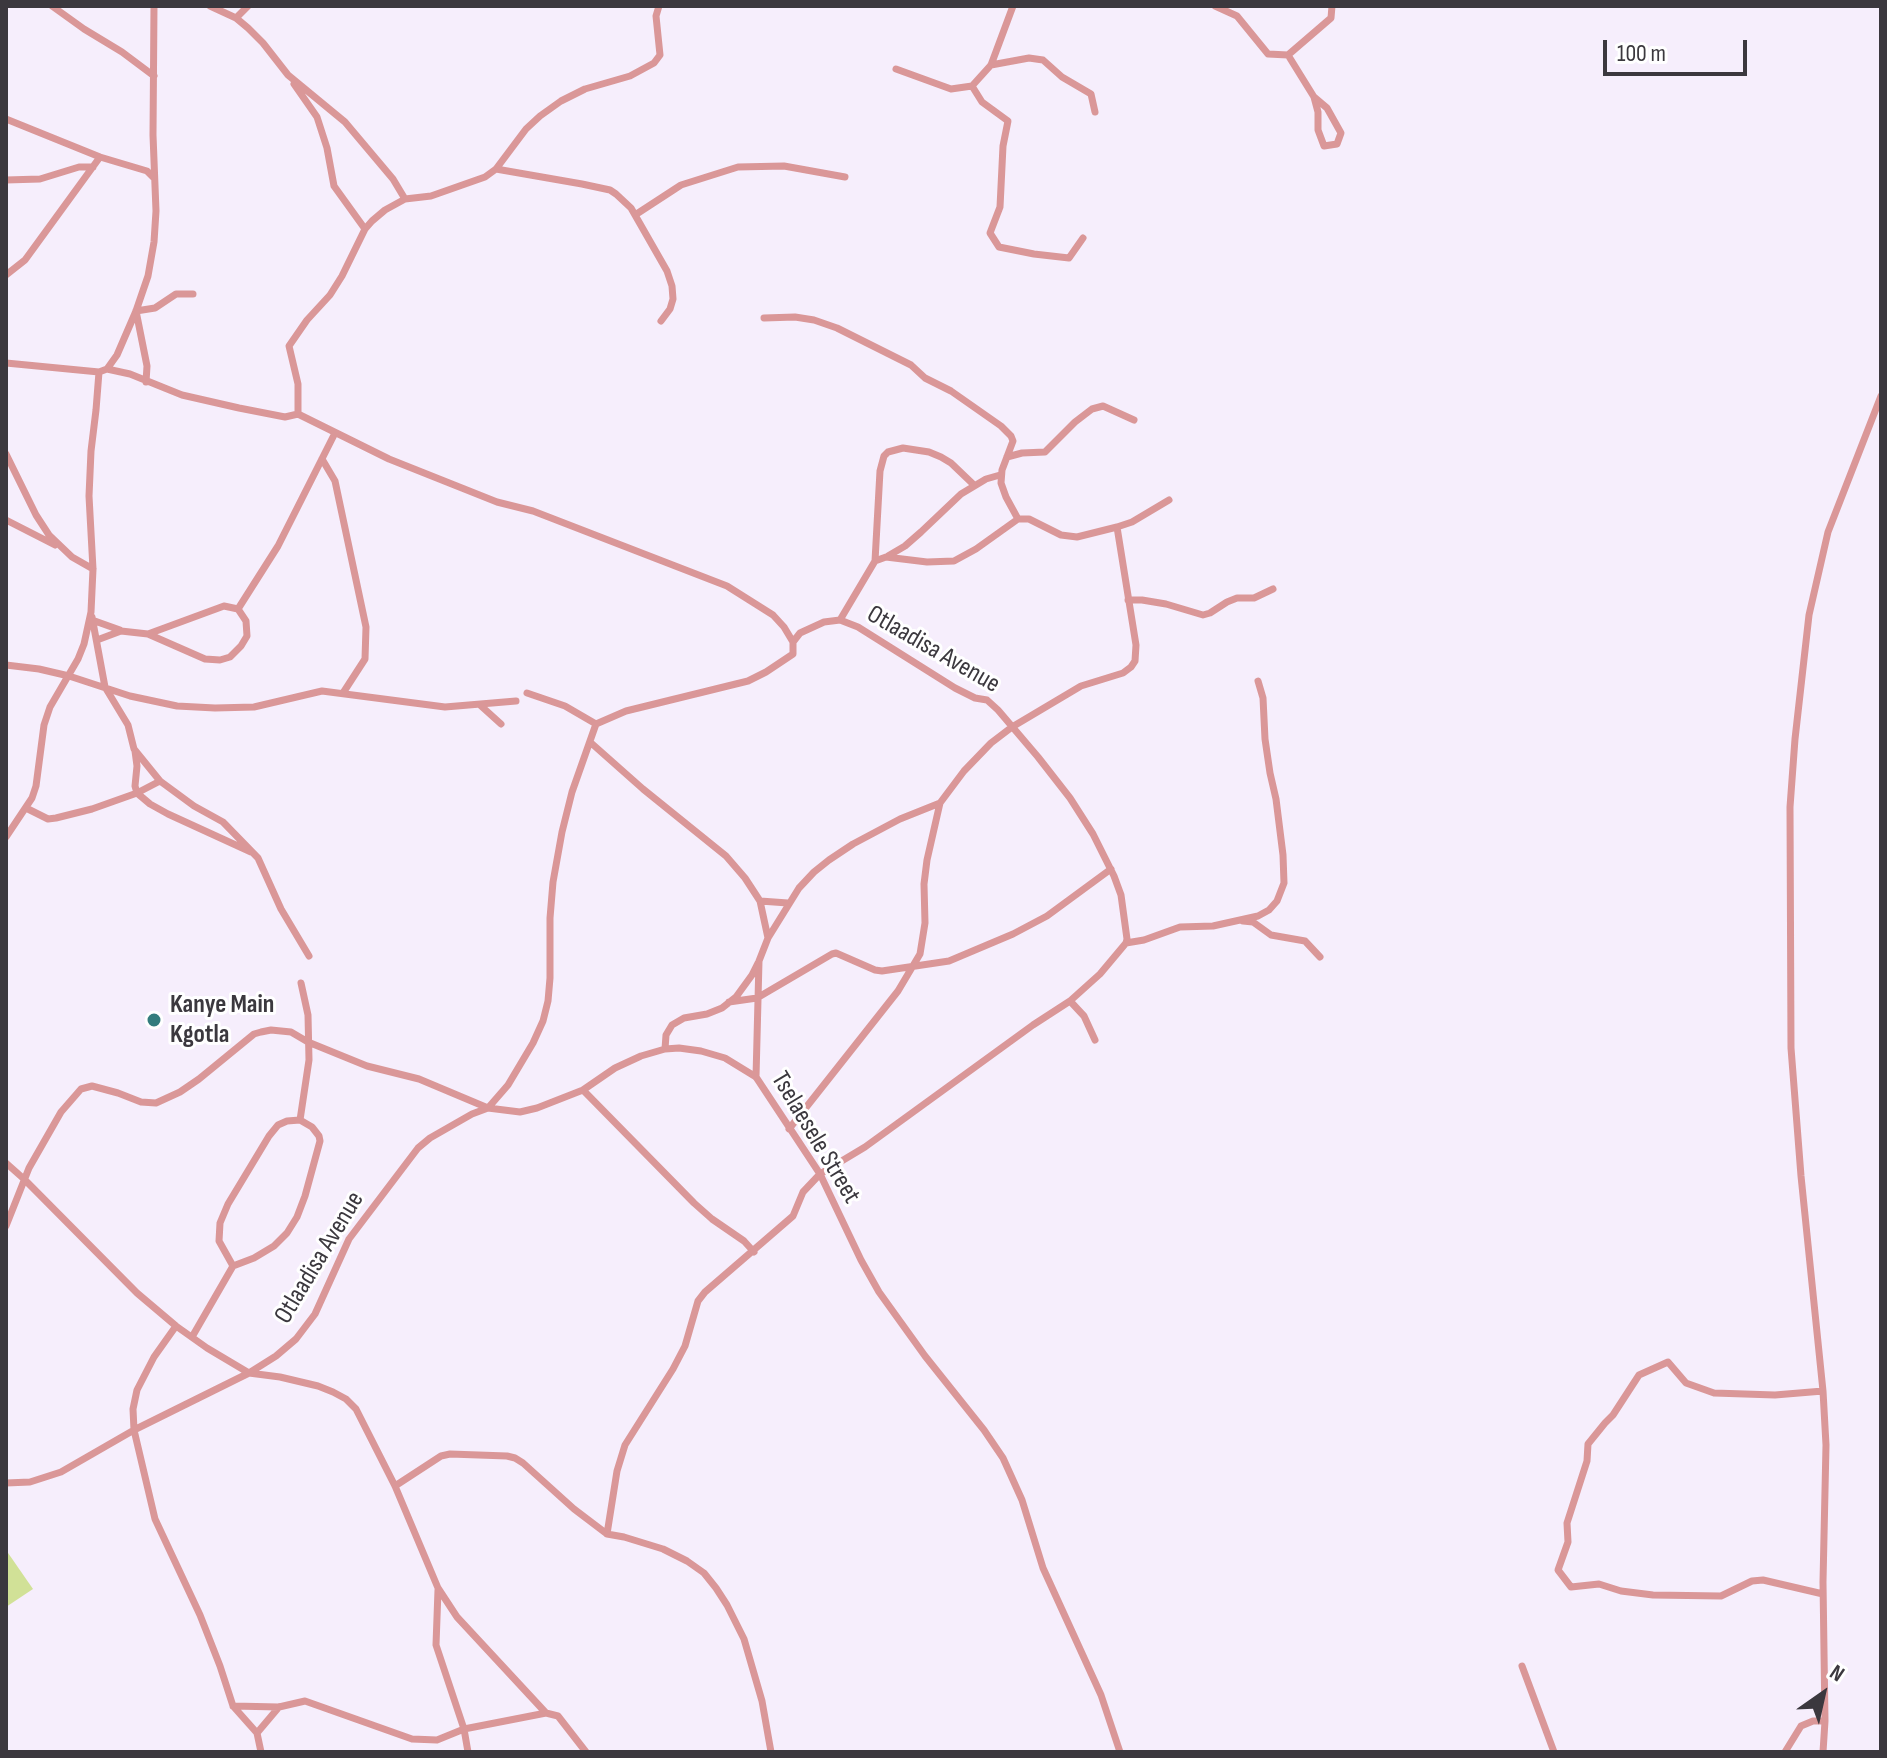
<!DOCTYPE html>
<style>
body{margin:0}
#map{position:relative;width:1887px;height:1758px;overflow:hidden;background:#f6eefc;font-family:"Sofia Sans Condensed",sans-serif}
canvas{display:block}
.frame{position:absolute;inset:0;border:8px solid #3b383e;pointer-events:none}
.north{position:absolute;left:1783px;top:1654px;width:80px;height:80px;-webkit-text-stroke:6px #fff;paint-order:stroke;rotate:34deg;font-size:22px;font-weight:700;line-height:32px;text-align:center;color:#3b383e}
.north::after{content:'';display:block;margin:auto;width:28px;height:36px;background:#3b383e;clip-path:polygon(50% 0,100% 100%,50% 72%,0 100%)}
.scale{position:absolute;left:1603px;top:40px;width:144px;height:36px;box-sizing:border-box;border:4px solid #3b383e;border-top:0;padding-left:10px;font-size:24px;line-height:28px;white-space:nowrap;color:#3b383e;-webkit-text-stroke:6px #fff;paint-order:stroke}
</style>
<div id="map">
<canvas width="1887" height="1758"></canvas>
<div class="frame"></div>
<div class="north">N</div>
<div class="scale">100 m</div>
</div>
<script>
const g = document.querySelector('canvas').getContext('2d');
g.lineJoin = 'round';
function fill(path, color) { g.fillStyle = color; g.fill(path, 'evenodd'); }
const shape = rows => new Path2D(rows.map(r => 'M' + r).join(''));
function stroke(path, color, width, dash) { g.strokeStyle = color; g.lineWidth = width; g.lineCap = dash ? 'butt' : 'round'; g.setLineDash(dash || []); g.stroke(path); }
function write(font, color, halo, rows, align = 'center') {
  g.font = font + ' "Sofia Sans Condensed",sans-serif'; g.lineWidth = 6; g.setLineDash([]); g.textBaseline = 'middle'; g.strokeStyle = halo; g.fillStyle = color; for (const [text, x, y, turn = 0] of rows) {
    g.save(); g.translate(x, y); g.rotate((+turn || 0) * Math.PI / 180); g.textAlign = isNaN(turn) ? turn : align; if (halo) g.strokeText(text, 0, 0); g.fillText(text, 0, 0); g.restore();
  }
}
const green = shape([
 [6,1550,33,1589,6,1607]
]);
const minor = shape([
 [52,6,84,29,122,52,154,76],
 [210,6,236,18,248,28,263,43,288,75,345,122,393,179,405,199],
 [1215,6,1237,16,1268,54,1288,55,1331,18,1332,6],
 [236,18,248,6],
 [1288,55,1314,97,1327,108,1341,133,1337,144,1324,146,1318,130,1318,112,1314,97],
 [991,65,1029,58,1043,60,1062,77,1091,94,1095,112],
 [896,69,951,89,972,86,991,65,1013,6],
 [294,84,317,117,327,148,334,186,365,229],
 [972,86,982,102,1008,121,1003,146,1000,207,990,233,999,247,1034,254,1069,258,1083,238],
 [6,119,100,157,147,171,154,178],
 [496,169,582,184,610,190,616,194,631,208,667,271,672,286,673,299,670,309,661,321],
 [6,180,40,179,79,167,93,167],
 [635,215,681,185,738,167,784,166,845,177],
 [6,275,25,260,100,157],
 [764,318,795,317,814,320,837,328,911,365,925,378,951,391,1001,426,1011,436,1013,441,1002,470,1001,483,1006,497,1018,519,1029,519,1061,535,1077,537,1117,527,1132,522,1169,500],
 [6,363,99,372,107,369,117,355,136,311,148,276,154,242,156,211,153,135,154,6],
 [107,369,130,374,182,395,239,408,285,417,298,414,389,459,497,502,533,511,727,586,773,615,784,627,793,642],
 [146,382,147,366,136,311,155,308,176,294,193,294],
 [298,414,298,384,289,346,307,320,330,295,342,276,365,229,372,221,385,210,405,199,431,196,485,177,496,169,526,129,540,116,561,101,585,89,630,76,654,63,660,55,656,16,659,6],
 [6,454,36,515,49,535,72,557,93,569],
 [1007,457,1022,453,1045,452,1075,422,1092,409,1103,406,1134,420],
 [322,459,335,481,366,627,365,659,343,693],
 [6,520,55,545],
 [888,556,905,546,921,532,961,494,986,479,1000,475],
 [875,561,880,471,884,456,888,452,903,448,929,452,941,457,951,463,974,485],
 [1128,600,1142,600,1166,604,1203,615,1210,613,1227,602,1237,598,1254,598,1273,589],
 [224,606,238,609,246,621,247,636,241,646,230,657,220,660,205,659,148,634,224,606],
 [238,609,278,546,335,433],
 [92,617,105,687,128,725,134,749,160,781,194,806,223,822,258,858,281,909,309,956],
 [92,620,120,630],
 [840,620,875,561,886,557,927,562,954,561,976,549,1018,519],
 [97,640,121,631,148,634],
 [6,665,39,669,69,676,130,696,177,706,215,708,254,707,322,691,445,707,516,701],
 [527,693,565,706,596,724],
 [480,705,501,724],
 [590,742,643,789,726,856,745,878,760,901,768,938,759,961,756,1077],
 [135,751,137,766,135,786,137,793,150,804,168,814,251,852],
 [26,808,48,819,56,818,92,809,137,793,160,781],
 [6,837,32,798,36,786,44,725,50,707,78,659,84,644,91,612,93,569,89,496,91,451,96,410,99,372],
 [760,901,788,903],
 [1243,921,1253,922,1271,935,1305,941,1320,957],
 [768,938,799,888,814,872,829,860,853,844,900,819,940,803,964,771,991,743,1012,727,1081,686,1123,673,1131,667,1135,661,1136,645,1117,527],
 [1126,943,1144,940,1180,927,1213,926,1258,916,1269,910,1277,901,1284,883,1283,855,1276,799,1270,773,1265,739,1263,698,1258,681],
 [1070,1001,1084,1016,1095,1040],
 [729,1002,757,998,832,954,836,953,875,970,882,971,949,961,1013,934,1047,916,1111,869],
 [665,1049,666,1035,672,1025,684,1018,707,1014,722,1008,736,997,752,975,758,963],
 [583,1090,694,1203,712,1219,744,1241,754,1252],
 [789,1129,898,991,920,954,925,923,924,884,927,860,940,803],
 [6,1163,24,1179,137,1293,176,1326,207,1348,249,1373,280,1377,318,1386,333,1392,346,1399,356,1409,395,1486,438,1588,457,1617,546,1713,558,1716,586,1752],
 [6,1226,29,1168,61,1112,81,1089,92,1086,118,1093,141,1102,156,1103,180,1092,199,1079,254,1034,261,1032,271,1030,291,1032,308,1042,367,1066,419,1079,488,1108,520,1112,537,1108,583,1090,615,1068,641,1056,665,1049,679,1048,701,1051,725,1058,756,1077,820,1174,861,1260,879,1292,925,1356,984,1430,1003,1458,1022,1500,1043,1568,1101,1695,1120,1752],
 [233,1266,254,1258,274,1246,287,1233,297,1217,305,1196,320,1141,319,1136,312,1127,300,1120,309,1060,308,1015,301,983],
 [176,1326,154,1357,137,1390,133,1409,134,1430,155,1519,200,1615,220,1666,233,1706,257,1733,261,1752],
 [192,1337,233,1266,219,1241,220,1223,228,1204,269,1136,278,1125,287,1121,300,1120],
 [6,1483,30,1482,61,1472,134,1430,249,1373,276,1356,296,1339,315,1314,349,1239,418,1148,430,1138,472,1114,488,1108,508,1085,533,1043,543,1021,548,1001,550,978,550,918,553,882,562,832,572,792,596,724,626,711,748,681,766,672,793,654,793,642,800,633,824,622,840,620,858,627,955,688,975,698,987,700,998,710,1038,757,1070,798,1093,834,1114,876,1121,895,1127,939,1126,943,1100,974,1070,1001,1033,1025,865,1147,820,1174,803,1192,793,1216,705,1292,698,1301,685,1346,673,1369,625,1445,617,1471,607,1534],
 [395,1486,441,1456,450,1454,507,1456,515,1458,523,1463,574,1509,607,1534,624,1537,663,1549,687,1561,704,1573,716,1588,727,1605,744,1639,762,1701,771,1752],
 [438,1590,436,1645,464,1729,468,1752],
 [1823,1594,1763,1580,1752,1581,1721,1596,1653,1595,1621,1591,1599,1584,1571,1587,1558,1570,1568,1542,1567,1523,1587,1461,1588,1444,1605,1423,1613,1415,1639,1375,1668,1362,1686,1383,1714,1393,1775,1395,1823,1391],
 [1522,1666,1554,1752],
 [233,1706,279,1707,305,1701,412,1739,437,1740,464,1729,546,1713],
 [257,1733,279,1707],
 [1785,1752,1801,1726,1813,1721,1825,1721],
 [1823,1752,1825,1721,1823,1582,1826,1445,1823,1391,1801,1176,1791,1048,1790,807,1795,739,1809,615,1828,532,1881,396]
]);
const markers = [
 [154,1020,8,"#337c7d"]
];
const streetNames = [
 ["Otlaadisa Avenue",933,650,30],
 ["Tselaesele Street",815,1138,59],
 ["Otlaadisa Avenue",320,1258,-59]
];
const poiNames = [
 ["Kanye Main",170,1005],
 ["Kgotla",170,1035]
];
fill(green, '#d1e197');
stroke(minor, '#da9798', 7);
for (const [x, y, r, color] of markers) { const dot = new Path2D(); dot.arc(x, y, r, 0, 2 * Math.PI); g.fillStyle = color; g.fill(dot); stroke(dot, '#fff', 3); }
write('26px', '#3b383e', '#fff', streetNames);
write('bold 26px', '#3b383e', '#fff', poiNames, 'left');
</script>
